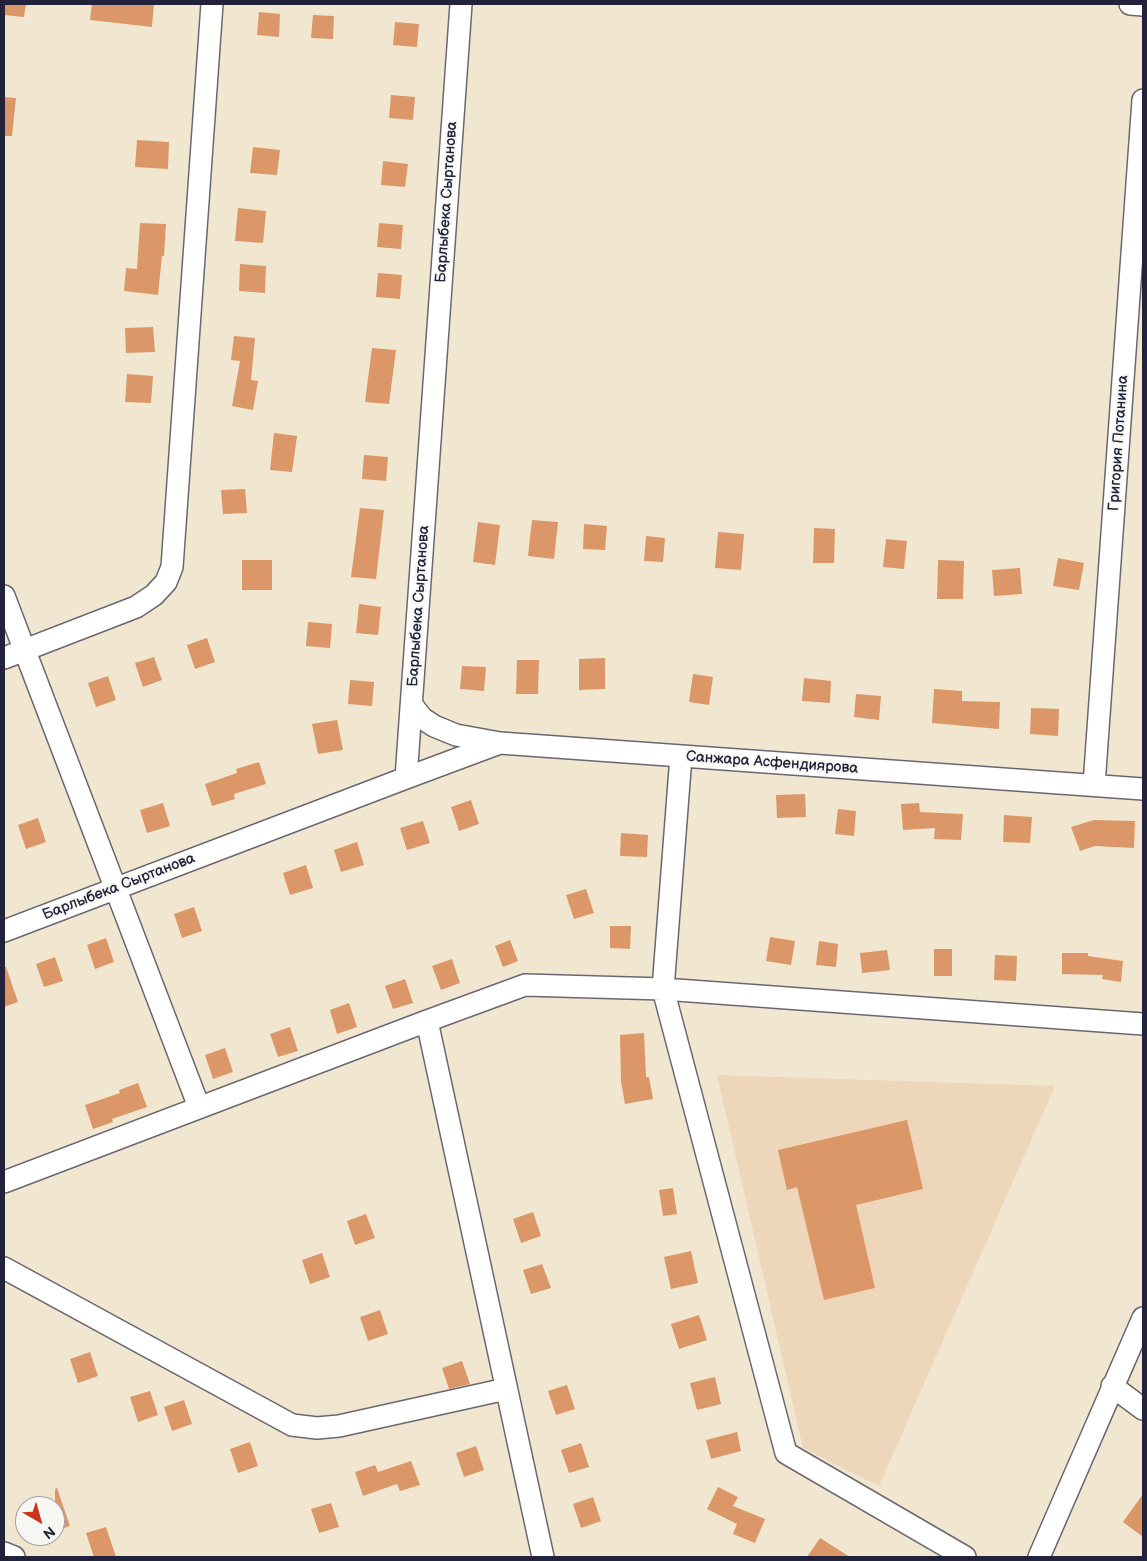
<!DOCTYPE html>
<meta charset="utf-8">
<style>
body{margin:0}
#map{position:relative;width:1147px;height:1561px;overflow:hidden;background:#f1e7d1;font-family:"Balsamiq Sans",sans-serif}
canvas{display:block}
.frame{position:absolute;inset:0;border:5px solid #22223b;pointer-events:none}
.north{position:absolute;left:15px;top:1496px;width:50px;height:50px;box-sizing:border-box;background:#f6f6f2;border:1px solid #a1a1a9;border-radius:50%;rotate:142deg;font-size:14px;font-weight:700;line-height:20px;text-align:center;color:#22223b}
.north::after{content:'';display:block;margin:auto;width:18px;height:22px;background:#c8321e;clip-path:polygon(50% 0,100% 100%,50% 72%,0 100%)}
</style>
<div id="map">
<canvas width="1147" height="1561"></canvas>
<div class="frame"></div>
<div class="north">N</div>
</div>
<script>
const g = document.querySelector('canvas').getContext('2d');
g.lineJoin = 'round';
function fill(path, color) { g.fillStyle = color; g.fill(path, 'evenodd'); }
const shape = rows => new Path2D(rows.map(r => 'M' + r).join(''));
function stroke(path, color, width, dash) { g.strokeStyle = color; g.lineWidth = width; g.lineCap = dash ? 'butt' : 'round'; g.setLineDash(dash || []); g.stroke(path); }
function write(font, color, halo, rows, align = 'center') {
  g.font = font + ' "Balsamiq Sans",sans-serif'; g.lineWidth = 4; g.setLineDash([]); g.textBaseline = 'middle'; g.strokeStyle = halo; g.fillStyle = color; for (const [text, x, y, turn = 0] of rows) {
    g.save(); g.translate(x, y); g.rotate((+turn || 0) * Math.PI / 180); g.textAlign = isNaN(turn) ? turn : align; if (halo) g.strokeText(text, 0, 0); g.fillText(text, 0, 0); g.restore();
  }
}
const built = shape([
 [717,1075,1055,1086,879,1486,803,1448]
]);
const building = shape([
 [4,4,26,4,24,17,4,15],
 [92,4,154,4,152,27,90,20],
 [259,12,280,14,279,37,257,35],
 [313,15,334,16,333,39,311,38],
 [395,22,419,24,417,47,393,45],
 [391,95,415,97,413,120,389,118],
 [4,97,16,98,12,136,4,136],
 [137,140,169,142,168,169,135,167],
 [253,147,280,150,277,175,250,173],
 [383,161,408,164,405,187,381,185],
 [238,208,266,211,263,243,235,241],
 [140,223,166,224,164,256,162,256,158,295,124,291,126,268,137,269],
 [379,223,403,225,401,249,377,247],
 [240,264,266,266,265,293,239,291],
 [378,273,402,275,400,299,376,297],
 [153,327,155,352,126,353,125,328],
 [234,336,255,338,251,380,258,381,253,410,232,406,240,361,231,360],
 [372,348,396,350,389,404,365,402],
 [127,374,153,376,151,403,125,402],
 [274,433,297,436,292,472,270,470],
 [364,455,388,457,386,481,362,479],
 [245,489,247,513,223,514,221,490],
 [360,508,384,510,376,579,351,577],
 [532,520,558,522,554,559,528,556],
 [478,522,500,525,495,565,473,562],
 [584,524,607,526,605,550,583,549],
 [814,528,835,529,834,563,813,563],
 [718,532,744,534,741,570,715,568],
 [646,536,665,538,663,562,644,561],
 [886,539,907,541,904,569,883,567],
 [1058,558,1084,563,1079,590,1053,586],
 [242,560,272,560,272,590,242,590],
 [938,560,964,561,963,599,937,599],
 [1020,568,1022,594,994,596,992,570],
 [359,604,381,607,378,635,356,633],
 [308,622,332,624,330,648,306,646],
 [207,638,215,662,195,669,187,645],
 [154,657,162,680,143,687,135,663],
 [605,658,605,689,579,690,579,659],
 [517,660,539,660,538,694,516,694],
 [462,666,486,667,484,691,460,689],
 [693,674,713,677,709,705,689,702],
 [108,676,116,700,96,707,88,683],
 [804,678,831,681,830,703,802,701],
 [350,680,374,682,372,706,348,704],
 [934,689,962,691,962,701,1000,702,999,729,932,723],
 [856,694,881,696,879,720,854,717],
 [1031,708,1059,709,1058,736,1030,734],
 [337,720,343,750,318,754,312,724],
 [259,762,266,784,234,794,235,799,212,806,205,784,237,773,236,769],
 [805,794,806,817,777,818,776,795],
 [471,800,479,824,459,831,451,807],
 [163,803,170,826,147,833,140,810],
 [919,803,920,812,963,814,961,840,934,839,935,828,903,830,901,804],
 [838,809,856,811,854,836,835,834],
 [1004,815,1032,817,1030,843,1003,842],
 [38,818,46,842,26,849,18,825],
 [1094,820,1135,821,1134,848,1095,846,1080,851,1071,827],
 [423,821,430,843,407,850,400,828],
 [621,833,648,835,647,857,620,856],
 [357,842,364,865,341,872,334,850],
 [306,865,313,888,290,895,283,873],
 [586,889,594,913,574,919,566,895],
 [194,907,202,931,182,938,174,914],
 [610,926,631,926,630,949,610,948],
 [770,937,795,941,791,965,766,961],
 [106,938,114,962,95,969,87,945],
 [510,940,518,961,503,967,495,946],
 [819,941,838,944,836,967,816,965],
 [934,949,952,949,952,976,934,976],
 [887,950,890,970,862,973,860,953],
 [1062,953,1088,953,1088,956,1123,961,1121,982,1102,979,1103,975,1062,974],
 [995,955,1017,956,1016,981,994,980],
 [55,957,63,981,44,987,36,964],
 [452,959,460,983,441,990,432,966],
 [4,967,6,967,18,1002,4,1007],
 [405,979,413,1003,393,1009,385,986],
 [349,1003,357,1027,337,1034,330,1010],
 [290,1027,298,1051,278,1057,270,1034],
 [644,1033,646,1077,649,1077,653,1099,625,1104,621,1082,620,1035],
 [225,1048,233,1072,213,1079,205,1055],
 [138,1083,147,1107,112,1119,113,1122,93,1129,85,1105,120,1093,119,1090],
 [907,1120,923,1189,856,1205,875,1288,824,1300,797,1187,787,1190,778,1150],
 [673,1188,677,1214,663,1216,659,1190],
 [533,1212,541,1236,521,1243,513,1219],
 [366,1214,375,1238,355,1245,347,1221],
 [691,1251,698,1283,671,1289,664,1257],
 [322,1253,330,1277,310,1284,302,1260],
 [542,1264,551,1288,531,1294,523,1270],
 [380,1310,388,1334,368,1341,360,1317],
 [699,1315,707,1340,679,1349,671,1324],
 [90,1352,98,1376,78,1383,70,1359],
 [462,1361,470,1384,449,1389,442,1368],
 [715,1377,721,1404,697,1410,690,1383],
 [567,1385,575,1409,556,1415,548,1391],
 [150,1391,158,1415,138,1422,130,1397],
 [184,1400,192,1424,172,1431,164,1407],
 [737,1432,741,1451,711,1459,706,1440],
 [250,1442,258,1466,238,1473,230,1449],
 [581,1443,589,1467,569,1473,561,1450],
 [476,1446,484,1470,464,1477,456,1453],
 [411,1461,420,1485,400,1491,397,1484,363,1496,355,1472,375,1465,378,1472],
 [718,1487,738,1497,733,1506,765,1519,755,1543,733,1534,737,1524,707,1509],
 [57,1488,70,1526,55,1531,55,1489],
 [1143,1494,1143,1537,1123,1522],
 [593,1497,601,1521,581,1528,573,1504],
 [331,1503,339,1527,319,1533,311,1509],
 [106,1527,116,1557,94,1557,86,1533],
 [820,1538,850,1557,807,1557]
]);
const minor = shape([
 [1130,4,1143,5],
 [4,596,199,1107],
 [4,658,136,607,154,595,166,582,172,567,212,4],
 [412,705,422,718,434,726,456,735,500,743],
 [681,756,663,989,786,1453,965,1557],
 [406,778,500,743,1143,789],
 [1094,785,1143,100],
 [4,931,406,778,461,4],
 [427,1021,525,985,663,989,1143,1024],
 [4,1182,427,1021,543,1557],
 [4,1268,292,1425,317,1428,339,1426,506,1389],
 [1112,1386,1143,1409],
 [4,1553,14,1557],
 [1039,1557,1143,1318]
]);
const streetNames = [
 ["Барлыбека Сыртанова",447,202,-86],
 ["Григория Потанина",1119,443,-86],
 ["Барлыбека Сыртанова",419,606,-86],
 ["Санжара Асфендиярова",772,763,4],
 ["Барлыбека Сыртанова",119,887,-21]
];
fill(built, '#eed6bb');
fill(building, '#db9768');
stroke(minor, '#6a6770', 24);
stroke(minor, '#fff', 21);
write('15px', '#22223b', '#f6f6f2', streetNames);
</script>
